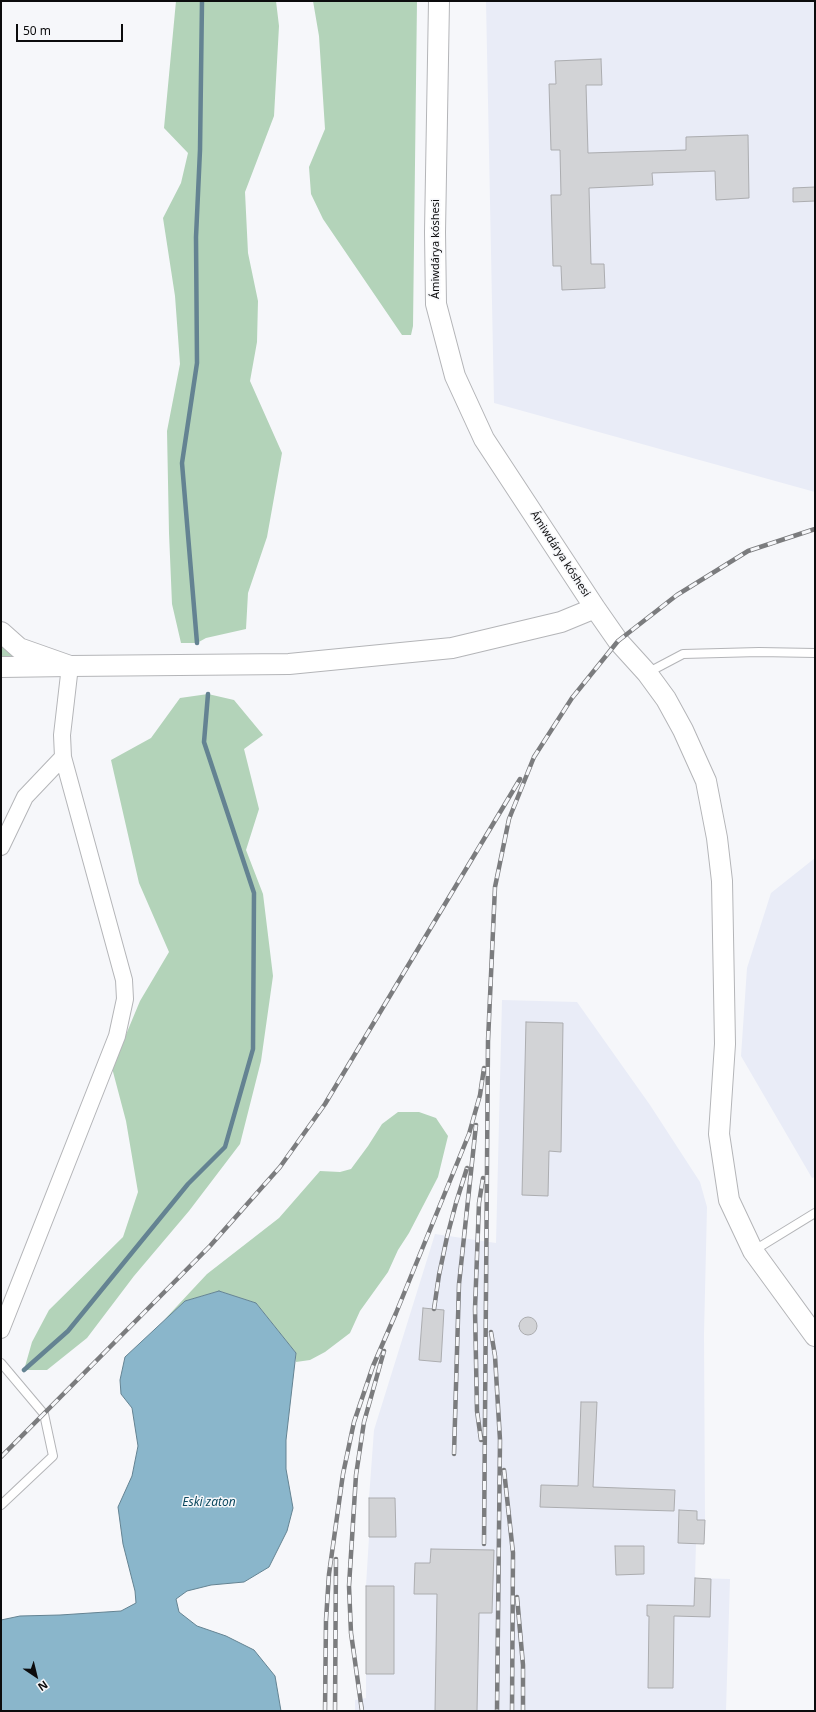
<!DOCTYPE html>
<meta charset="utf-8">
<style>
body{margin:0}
#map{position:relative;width:816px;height:1712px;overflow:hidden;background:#f6f7fa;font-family:"Noto Sans",sans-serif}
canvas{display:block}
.frame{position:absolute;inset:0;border:2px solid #0c0c0d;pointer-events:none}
.north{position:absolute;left:16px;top:1656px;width:40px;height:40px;-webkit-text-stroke:3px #f6f7fa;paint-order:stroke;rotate:145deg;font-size:11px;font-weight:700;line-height:16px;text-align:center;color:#0c0c0d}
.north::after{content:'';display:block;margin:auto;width:14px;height:18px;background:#0c0c0d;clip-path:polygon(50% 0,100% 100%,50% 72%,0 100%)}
.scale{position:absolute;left:16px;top:24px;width:107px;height:18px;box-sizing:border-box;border:2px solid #0c0c0d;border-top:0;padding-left:5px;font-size:12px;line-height:14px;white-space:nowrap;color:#0c0c0d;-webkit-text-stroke:3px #f6f7fa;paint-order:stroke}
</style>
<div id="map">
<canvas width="816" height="1712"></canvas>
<div class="frame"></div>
<div class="north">N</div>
<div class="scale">50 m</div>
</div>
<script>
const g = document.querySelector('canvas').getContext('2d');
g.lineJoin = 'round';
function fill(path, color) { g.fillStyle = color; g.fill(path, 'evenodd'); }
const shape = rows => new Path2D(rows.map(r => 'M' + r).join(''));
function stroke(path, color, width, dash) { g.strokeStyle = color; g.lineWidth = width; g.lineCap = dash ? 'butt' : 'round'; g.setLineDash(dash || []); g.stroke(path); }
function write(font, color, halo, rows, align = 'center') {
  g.font = font + ' "Noto Sans",sans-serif'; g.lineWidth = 3; g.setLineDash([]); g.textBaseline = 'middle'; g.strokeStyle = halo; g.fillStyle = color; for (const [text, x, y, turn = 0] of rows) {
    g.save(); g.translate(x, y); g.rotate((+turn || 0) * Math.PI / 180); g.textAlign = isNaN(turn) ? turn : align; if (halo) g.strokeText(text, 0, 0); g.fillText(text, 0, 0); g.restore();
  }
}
const built = shape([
 [486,1,815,1,815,492,494,403],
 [815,858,815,1177,812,1178,741,1056,747,968,771,893],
 [502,1000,577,1002,650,1105,700,1182,707,1207,704,1334,705,1520,704,1544,696,1543,695,1578,730,1579,726,1711,355,1711,355,1700,366,1698,366,1586,369,1537,369,1498,374,1430,435,1234,496,1243]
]);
const green = shape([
 [176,1,276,1,279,26,274,116,245,192,248,253,258,301,257,342,250,381,282,453,267,537,248,593,246,629,206,638,197,643,181,643,172,604,169,533,167,431,180,364,175,296,163,218,181,183,188,153,164,128],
 [313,1,417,1,413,326,411,335,402,335,323,219,311,194,309,167,325,129,319,36],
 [1,644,22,658,1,657],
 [208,694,234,700,263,735,244,749,259,809,246,850,263,894,273,976,261,1061,240,1144,189,1211,134,1276,87,1338,47,1370,24,1370,32,1342,49,1310,123,1237,138,1192,126,1121,112,1068,140,1001,169,952,139,883,111,760,151,738,180,698],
 [398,1112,419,1112,436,1118,448,1136,438,1177,409,1233,398,1250,388,1272,360,1311,350,1333,325,1352,310,1360,296,1362,296,1353,256,1303,219,1291,185,1301,164,1320,207,1274,279,1218,320,1171,340,1172,351,1169,368,1146,382,1124]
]);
const water = shape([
 [219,1291,256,1303,296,1353,286,1440,286,1469,293,1508,287,1531,269,1567,244,1582,211,1585,187,1591,176,1599,179,1612,197,1626,226,1636,254,1650,275,1676,281,1711,1,1711,1,1620,20,1616,60,1615,121,1611,136,1603,135,1591,123,1544,118,1507,132,1476,138,1446,132,1408,121,1394,120,1380,125,1357,185,1301,219,1291]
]);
const stream = shape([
 [197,643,182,463,197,363,196,237,200,150,202,1],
 [24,1370,68,1331,188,1184,225,1147,253,1049,254,893,204,742,208,694]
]);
const building = shape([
 [601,59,602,85,586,85,588,153,686,150,686,137,748,135,749,198,716,200,715,171,652,173,653,185,589,188,591,264,604,264,605,288,562,290,561,266,553,266,551,195,561,195,560,150,551,150,549,84,556,84,555,61,601,59],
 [815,187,815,201,793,202,793,188,815,187],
 [526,1022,563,1023,561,1152,549,1151,548,1196,522,1195,526,1022],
 [423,1308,444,1310,441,1362,419,1360,423,1308],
 '519 1326a9 9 0 1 1 18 0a9 9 0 1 1-18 0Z',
 [581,1402,597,1402,593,1487,675,1490,674,1511,540,1507,541,1485,578,1486,581,1402],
 [369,1498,395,1498,396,1537,369,1537,369,1498],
 [679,1510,697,1511,697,1520,705,1520,704,1544,678,1543,679,1510],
 [615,1546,644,1546,644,1574,616,1575,615,1546],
 [431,1549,494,1550,492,1613,479,1613,477,1711,435,1711,437,1594,414,1594,415,1563,430,1563,431,1549],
 [695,1578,711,1579,710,1617,674,1616,673,1688,648,1688,649,1616,647,1616,647,1605,694,1606,695,1578],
 [366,1586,394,1586,394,1674,366,1674,366,1586]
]);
const service = shape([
 [647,673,683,654,759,652,815,653],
 [753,1251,815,1213],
 [1,1363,44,1414,53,1456,1,1505]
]);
const minor = shape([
 [1,847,25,797,63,757],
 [1,1330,117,1036,125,999,124,980,63,757,62,735,70,666]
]);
const tertiary = shape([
 [439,1,435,232,436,304,455,376,484,439,595,608,618,641,647,673,666,699,683,730,706,781,717,838,722,881,725,1044,719,1134,729,1200,753,1251,815,1336],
 [1,632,19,648,70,666,1,667],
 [70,666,289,664,452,648,561,622,595,608]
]);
const rail = shape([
 [434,1309,439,1275,447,1237,456,1203,467,1168],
 [491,1332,495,1356,500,1440,497,1711],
 [481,1440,477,1411,475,1309,479,1203,483,1178],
 [454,1454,459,1284,476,1125],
 [1,1457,210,1246,280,1167,325,1104,520,779],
 [504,1470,513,1553,512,1711],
 [484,1544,488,1041,495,887,509,819,534,757,572,698,618,641,677,595,748,551,815,529],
 [517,1597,523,1665,523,1711],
 [325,1711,326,1620,329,1574,343,1474,354,1422,373,1366,396,1313,469,1134,480,1095,484,1068],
 [335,1711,336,1559],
 [362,1711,351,1633,349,1586,356,1475,364,1422,384,1351]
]);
const streetNames = [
 ["Ámiwdárya kóshesi",436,249,-90],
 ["Ámiwdárya kóshesi",560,554,57]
];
const waterNames = [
 ["Eski zaton",209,1503]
];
fill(built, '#e9ecf7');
fill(green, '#b3d3b9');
fill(water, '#8ab6cb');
stroke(water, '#648392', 1);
stroke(stream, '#648392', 4.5);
fill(building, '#d2d3d6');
stroke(building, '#acadb0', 1);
stroke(service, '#b4b5b8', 10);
stroke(minor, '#b4b5b8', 18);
stroke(tertiary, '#b4b5b8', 22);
stroke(service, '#fff', 8);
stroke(minor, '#fff', 16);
stroke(tertiary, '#fff', 20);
stroke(rail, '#7b7c7e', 4.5);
stroke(rail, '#f6f7fa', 3, [9]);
write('11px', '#0c0c0d', '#f6f7fa', streetNames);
write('italic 12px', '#0c495f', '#f6f7fa', waterNames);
</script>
